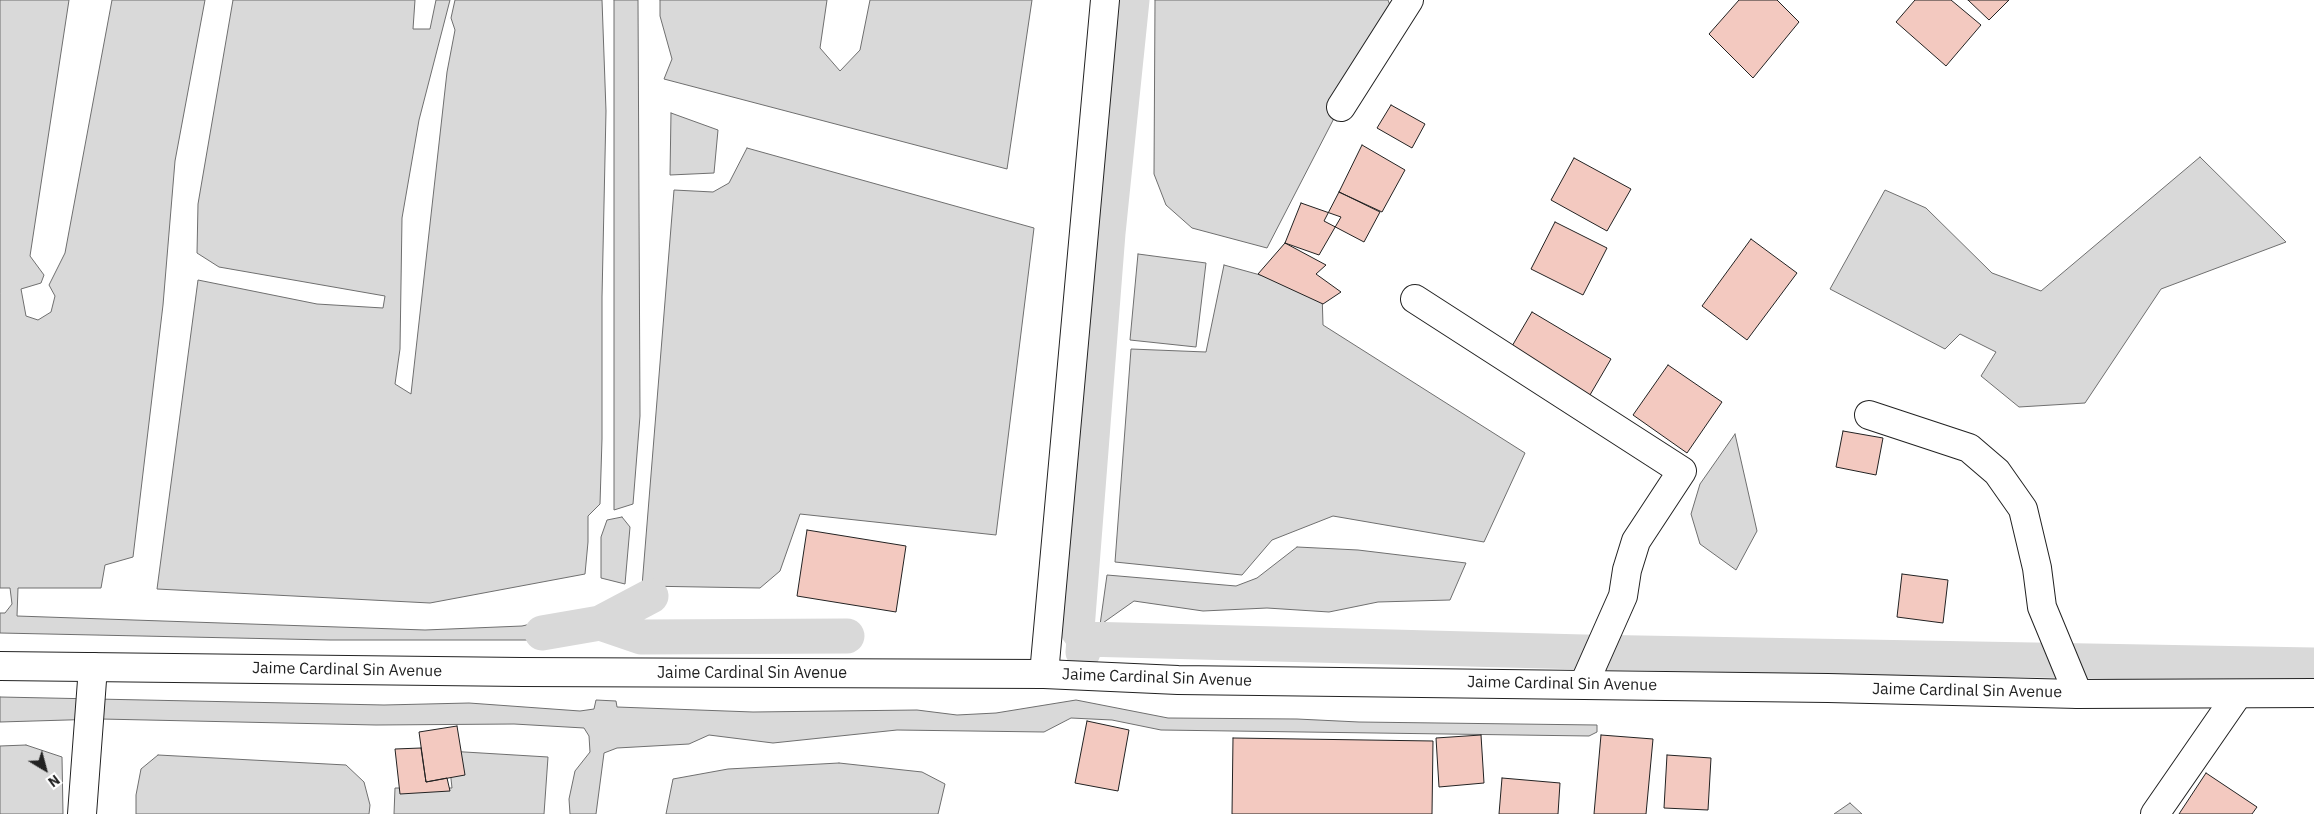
<!DOCTYPE html>
<style>
body{margin:0}
#map{position:relative;width:2314px;height:814px;overflow:hidden;background:#fff;font-family:"IBM Plex Sans",sans-serif}
canvas{display:block}
.north{position:absolute;left:20px;top:744px;width:50px;height:50px;-webkit-text-stroke:4px #fff;paint-order:stroke;rotate:143deg;font-size:14px;font-weight:700;line-height:20px;text-align:center;color:#222}
.north::after{content:'';display:block;margin:auto;width:18px;height:22px;background:#222;clip-path:polygon(50% 0,100% 100%,50% 72%,0 100%)}
</style>
<div id="map">
<canvas width="2314" height="814"></canvas>
<div class="north">N</div>
</div>
<script>
const g = document.querySelector('canvas').getContext('2d');
g.lineJoin = 'round';
function fill(path, color) { g.fillStyle = color; g.fill(path, 'evenodd'); }
const shape = rows => new Path2D(rows.map(r => 'M' + r).join(''));
function stroke(path, color, width, dash) { g.strokeStyle = color; g.lineWidth = width; g.lineCap = dash ? 'butt' : 'round'; g.setLineDash(dash || []); g.stroke(path); }
function write(font, color, halo, rows, align = 'center') {
  g.font = font + ' "IBM Plex Sans",sans-serif'; g.lineWidth = 4; g.setLineDash([]); g.textBaseline = 'middle'; g.strokeStyle = halo; g.fillStyle = color; for (const [text, x, y, turn = 0] of rows) {
    g.save(); g.translate(x, y); g.rotate((+turn || 0) * Math.PI / 180); g.textAlign = isNaN(turn) ? turn : align; if (halo) g.strokeText(text, 0, 0); g.fillText(text, 0, 0); g.restore();
  }
}
const water = shape([
 [0,0,69,0,30,256,44,275,41,283,21,289,26,316,38,320,51,312,55,296,49,285,65,253,112,0,205,0,175,161,163,305,133,557,105,565,101,588,18,588,17,616,425,630,522,626,588,611,590,639,579,635,557,640,330,640,0,633,0,613,5,613,12,604,10,588,0,588,0,0],
 [233,0,415,0,413,29,430,29,436,0,450,0,419,120,402,218,400,349,395,384,411,394,447,72,455,30,451,18,455,0,602,0,606,111,602,297,602,439,600,504,588,516,588,542,585,574,430,603,157,589,198,280,317,304,383,308,385,296,219,267,197,253,198,204,233,0],
 [614,0,638,0,640,416,633,504,614,510,614,0],
 [660,0,827,0,820,48,840,71,860,50,870,0,1032,0,1007,169,664,79,672,59,660,16,660,0],
 [1155,0,1388,0,1391,8,1267,248,1192,228,1166,205,1154,174,1155,0],
 [671,113,718,130,714,173,670,175,671,113],
 [747,148,1034,228,996,535,800,514,780,571,760,588,642,586,674,190,713,192,729,183,747,148],
 [2200,157,2286,242,2161,289,2085,403,2019,407,1981,376,1996,352,1960,334,1945,349,1830,289,1885,190,1926,208,1992,273,2041,291,2200,157],
 [1138,254,1206,263,1196,347,1130,340,1138,254],
 [1224,265,1322,292,1323,325,1525,453,1484,542,1333,516,1272,540,1242,575,1115,562,1131,349,1206,352,1224,265],
 [1735,434,1757,531,1736,570,1700,544,1691,514,1700,484,1735,434],
 [622,517,630,527,625,584,601,578,601,537,607,520,622,517],
 [1297,547,1358,550,1466,563,1450,600,1378,602,1329,612,1267,608,1203,611,1134,601,1100,625,1107,575,1236,586,1257,578,1297,547],
 [0,697,384,705,469,703,580,711,594,709,596,700,616,701,617,707,753,712,917,710,957,715,996,713,1076,700,1168,718,1297,719,1359,722,1597,725,1597,732,1589,736,1161,730,1112,720,1071,718,1044,732,897,730,773,743,709,735,689,744,617,748,604,753,596,814,570,814,569,799,575,771,590,752,589,736,584,728,514,724,376,725,101,719,0,722,0,697],
 [26,745,62,757,63,814,0,814,0,746,26,745],
 [448,751,548,757,544,814,394,814,395,788,452,788,448,751],
 [158,755,346,765,364,782,370,805,369,814,136,814,136,795,141,769,158,755],
 [839,763,922,772,945,784,938,814,666,814,673,779,728,769,839,763],
 [1850,803,1862,814,1834,814,1850,803]
]);
const canal = shape([
 [600,623,641,637,847,636],
 [542,633,600,623,651,596],
 [1084,639,1584,652,2314,665],
 [1083,652,1084,639,1077,629,1108,233,1132,0]
]);
const building = shape([
 [1739,0,1777,0,1799,22,1753,78,1709,34,1739,0],
 [1915,0,1951,0,1981,25,1946,66,1896,22,1915,0],
 [1968,0,2009,0,1989,20,1968,0],
 [1391,105,1425,124,1412,148,1377,128,1391,105],
 [1362,145,1405,170,1382,212,1339,192,1362,145],
 [1574,158,1631,189,1607,231,1551,200,1574,158],
 [1339,192,1380,212,1364,242,1324,221,1339,192],
 [1301,203,1341,217,1319,255,1285,243,1301,203],
 [1555,222,1607,248,1583,295,1531,269,1555,222],
 [1751,239,1797,273,1747,340,1702,306,1751,239],
 [1285,243,1326,265,1316,274,1341,292,1323,304,1258,274,1285,243],
 [1532,312,1611,359,1587,400,1508,353,1532,312],
 [1668,365,1722,402,1687,453,1633,415,1668,365],
 [1843,431,1883,438,1876,475,1836,467,1843,431],
 [807,530,906,546,896,612,797,596,807,530],
 [1902,574,1948,580,1943,623,1897,617,1902,574],
 [1087,721,1129,730,1118,791,1075,783,1087,721],
 [457,726,465,775,426,782,419,732,457,726],
 [1481,735,1484,783,1439,787,1436,738,1481,735],
 [1601,735,1653,739,1646,814,1594,814,1601,735],
 [1233,738,1433,741,1432,814,1232,814,1233,738],
 [421,748,426,782,447,778,450,791,400,794,395,749,421,748],
 [1667,755,1711,758,1708,810,1664,808,1667,755],
 [2206,773,2257,807,2252,814,2179,814,2206,773],
 [1502,778,1560,783,1558,814,1499,814,1502,778]
]);
const minor = shape([
 [1341,107,1409,0],
 [1415,299,1682,471,1636,541,1627,570,1623,596,1584,684],
 [1869,415,1969,448,1997,472,2023,509,2037,568,2042,607,2078,694],
 [1044,674,1105,0],
 [82,814,93,667],
 [2155,814,2238,694]
]);
const major = shape([
 [0,666,522,672,1044,674,1178,680,1828,688,2078,694,2314,693]
]);
const streetNames = [
 ["Jaime Cardinal Sin Avenue",347,670,1],
 ["Jaime Cardinal Sin Avenue",752,673],
 ["Jaime Cardinal Sin Avenue",1157,678,2],
 ["Jaime Cardinal Sin Avenue",1562,684,1],
 ["Jaime Cardinal Sin Avenue",1967,691,1]
];
fill(water, '#d9d9d9');
stroke(water, '#6f6f6f', 1);
stroke(canal, '#d9d9d9', 35);
fill(building, '#f3c9c0');
stroke(building, '#222', 1);
stroke(minor, '#222', 30);
stroke(major, '#222', 30);
stroke(minor, '#fff', 28);
stroke(major, '#fff', 28);
write('16px', '#222', '#fff', streetNames);
</script>
